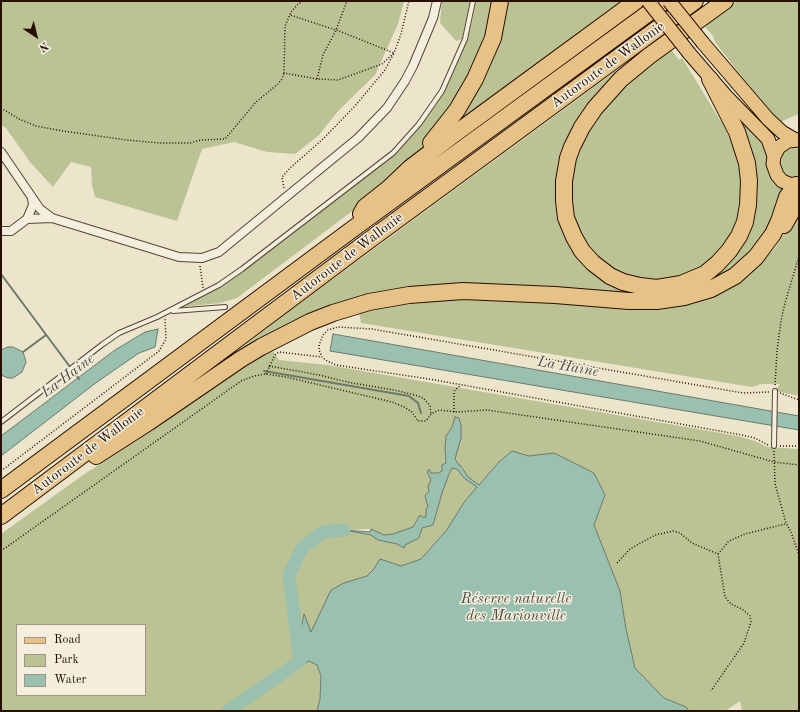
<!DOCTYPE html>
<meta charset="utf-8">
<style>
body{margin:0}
#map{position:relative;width:800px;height:712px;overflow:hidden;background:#ece5cb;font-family:"Old Standard TT",serif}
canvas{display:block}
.frame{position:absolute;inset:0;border:2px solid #270f03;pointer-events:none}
.legend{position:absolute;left:16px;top:624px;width:130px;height:72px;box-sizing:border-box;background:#f3eedd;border:1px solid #a19586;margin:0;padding:5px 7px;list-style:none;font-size:12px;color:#270f03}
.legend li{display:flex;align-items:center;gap:8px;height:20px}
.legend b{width:20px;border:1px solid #a19586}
.north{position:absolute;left:16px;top:16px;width:40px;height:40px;-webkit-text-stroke:3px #f3eedd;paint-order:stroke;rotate:145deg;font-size:11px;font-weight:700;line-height:16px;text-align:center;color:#270f03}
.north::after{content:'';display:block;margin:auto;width:14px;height:18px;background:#270f03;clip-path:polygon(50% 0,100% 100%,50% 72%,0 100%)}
</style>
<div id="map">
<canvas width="800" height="712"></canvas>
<div class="frame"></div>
<ul class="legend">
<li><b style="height:5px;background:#e6c286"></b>Road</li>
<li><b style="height:11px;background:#bbc395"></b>Park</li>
<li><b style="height:11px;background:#9ac0b0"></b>Water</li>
</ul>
<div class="north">N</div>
</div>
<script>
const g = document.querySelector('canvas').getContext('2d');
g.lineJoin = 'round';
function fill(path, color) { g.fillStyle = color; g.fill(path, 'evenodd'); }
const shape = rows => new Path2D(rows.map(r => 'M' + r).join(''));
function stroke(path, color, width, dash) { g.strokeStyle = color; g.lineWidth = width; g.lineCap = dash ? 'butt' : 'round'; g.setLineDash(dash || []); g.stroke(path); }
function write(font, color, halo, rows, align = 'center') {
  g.font = font + ' "Old Standard TT",serif'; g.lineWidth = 3; g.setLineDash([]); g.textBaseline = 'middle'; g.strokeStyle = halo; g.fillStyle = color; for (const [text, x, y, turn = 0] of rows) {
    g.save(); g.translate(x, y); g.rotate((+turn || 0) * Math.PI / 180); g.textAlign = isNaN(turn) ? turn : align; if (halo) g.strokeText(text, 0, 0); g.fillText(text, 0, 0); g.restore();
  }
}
const green = shape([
 [1,1,404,1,398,24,375,75,338,111,319,135,295,154,267,152,234,142,202,149,177,221,95,197,92,185,91,167,71,162,53,187,30,162,6,128,1,125],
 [442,1,471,1,462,39,456,41,440,23],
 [475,1,493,1,484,40,476,64,432,137,413,158,359,206,237,298,220,303,182,307,220,287,396,153,423,123,440,99,451,77,465,45,472,21],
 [504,1,623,1,454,125],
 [737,1,799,1,799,114,780,122,738,72,715,42,713,36,703,25],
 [662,37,580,123,563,219,609,279,691,284,749,216,737,121,741,116,763,137,785,190,775,218,750,256,721,279,672,293,400,291,222,363,284,315],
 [671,49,679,60,682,58,725,128,735,151,741,176,741,199,737,219,730,238,710,261,693,272,674,278,654,280,637,279,620,273,605,265,590,250,580,235,574,220,571,202,571,179,576,157,585,136,598,115,615,95,637,74],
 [795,147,799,147,799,177,797,178,787,175,783,170,781,163,782,157,786,151],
 [799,209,799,396,775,391,780,384,762,384,752,387,361,323,359,312,400,302,474,298,627,307,738,282,758,267,775,248],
 [273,351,279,360,328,365,738,436,755,441,767,447,799,449,799,711,742,711,740,701,725,711,689,711,686,707,664,698,635,669,626,629,620,591,594,525,605,495,554,453,529,456,512,451,499,462,479,485,468,477,462,466,459,466,455,459,461,438,453,422,452,427,446,436,445,448,446,463,442,471,438,473,431,473,428,476,431,479,429,491,425,496,428,507,426,509,426,517,422,517,420,515,413,527,409,529,402,537,393,534,384,535,371,529,347,530,371,535,378,540,405,545,419,538,422,528,433,525,442,493,449,474,452,468,457,469,464,478,477,487,465,501,446,531,421,559,401,566,380,559,373,570,367,576,344,583,310,633,304,615,298,645,300,661,301,665,309,661,317,665,321,677,320,699,317,711,1,711,1,534,83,475,142,437,217,382,248,362],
 [17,625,145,625,145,695,17,695]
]);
const water = shape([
 [158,329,155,347,139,353,97,382,1,456,1,436,115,350,145,332,158,329],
 [333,334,799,416,799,430,330,351,333,334],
 [8,347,13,347,23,352,26,362,22,372,13,378,8,378,1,375,1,350,8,347],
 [455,417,459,418,461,426,461,438,455,459,459,465,461,466,468,477,479,485,499,462,512,451,529,456,554,453,594,473,605,495,594,525,620,591,626,629,635,668,664,698,686,707,689,711,317,711,320,699,321,676,317,665,309,661,301,665,298,645,304,614,311,632,331,590,344,583,367,576,373,570,380,559,401,566,421,559,446,531,465,501,477,487,464,478,457,469,452,468,449,474,442,493,433,525,422,528,419,538,405,545,404,548,397,544,378,540,371,535,344,530,370,532,371,529,384,535,393,534,413,527,420,515,422,517,426,517,426,509,428,507,425,496,429,491,428,486,431,480,427,472,429,469,431,473,438,473,442,471,442,465,446,463,445,448,446,436,452,427,455,417]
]);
const stream = shape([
 [1,274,79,379],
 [23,352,46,335],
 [264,371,409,396,418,403,421,413]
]);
const river = shape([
 [228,711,300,661,289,575,302,548,323,532,344,530]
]);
const path = shape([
 [303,1,298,4,291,12,285,26,284,73,317,79,338,80,382,64,394,53,401,34,409,1],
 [317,79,323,55,336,30,347,1],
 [1,108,19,119,36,126,63,131,127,140,160,143,190,143,201,140,225,139,256,102,278,84,282,79,284,73],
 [284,188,282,177,290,168,322,140,355,106,385,70,394,53,339,31,290,15],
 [200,266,203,288],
 [269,366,319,375,347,382,394,390,415,395,423,398,427,402,430,406,431,414],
 [266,374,275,355,279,352,322,357],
 [775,385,777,351,781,321,785,303,799,256],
 [780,393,799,400],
 [454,412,454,393,455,390,461,385],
 [768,445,755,438,742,435,429,379,336,365,327,361,322,357,319,350,319,345,323,335,328,330,338,327,372,329,743,393,769,392],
 [780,446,799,446],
 [774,451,775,484,786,523,791,532,799,555],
 [1,471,159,351,166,339,165,319],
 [1,551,241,381,254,376,266,374,286,377,392,402,404,407,412,412,418,421,426,421,431,414,439,410,457,412,487,410,700,441,774,462,799,465],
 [718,554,729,541,745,534,785,524],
 [617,563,630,549,655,535,673,531,680,533,692,543,718,554,725,597,731,604,742,609,750,616,751,622,744,643,711,691]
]);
const service = shape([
 [173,311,225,307],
 [1,422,103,344,119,333,157,317,219,285,242,269,393,153,419,124,442,91,465,39,473,1],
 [774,446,775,391]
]);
const minor = shape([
 [1,152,40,209,52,218],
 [27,219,33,205,32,198],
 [1,231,11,231,27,219,52,218,179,257,202,258,219,252,358,138,387,108,405,81,413,66,433,18,437,1]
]);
const primary = shape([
 [703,43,768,119,782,132,794,139],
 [689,53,726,96,768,139,774,156],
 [799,140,788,141,779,147,774,156,773,164,777,175,782,181,792,185,799,185]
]);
const motorway = shape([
 [710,79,737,132,747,163,749,181,748,205,745,222,739,236,729,251,717,264,705,274,681,284,657,288,640,286,623,282,610,276,593,263,582,251,574,237,566,218,564,201,564,181,568,158,572,147,582,127,595,108,621,79,649,56,725,1],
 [431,143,457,110,475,79,493,38,500,1],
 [361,214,365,207,389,188,410,168,452,136,636,1],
 [784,225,793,209,799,203],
 [96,456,149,422,241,359,261,347,310,322,333,313,369,302,409,295,463,291,555,295,629,301,657,301,684,297,711,289,735,276,756,257,773,234,779,221,787,197,796,185],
 [1,490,354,228,665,1],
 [1,516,364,244,695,1]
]);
const primaryBridge = shape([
 [648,1,689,53],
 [669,1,703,43]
]);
const streetNames = [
 ["Autoroute de Wallonie",608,65,-36],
 ["Autoroute de Wallonie",347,257,-37],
 ["Autoroute de Wallonie",88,451,-37]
];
const waterNames = [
 ["La Haine",568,367,10],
 ["La Haine",68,376,-37],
 ["Réserve naturelle",516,599],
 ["des Marionville",516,616]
];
fill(green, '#bbc395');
fill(water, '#9ac0b0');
stroke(water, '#6c796b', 1);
stroke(stream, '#6c796b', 2);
stroke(river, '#9ac0b0', 13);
stroke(service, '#584435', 6);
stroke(minor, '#584435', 10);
stroke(primary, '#270f03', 15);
stroke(motorway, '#270f03', 18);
stroke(path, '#270f03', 1.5, [1, 2]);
stroke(service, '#f3eedd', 4);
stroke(minor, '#f3eedd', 8);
stroke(primary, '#e6c286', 13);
stroke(motorway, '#e6c286', 16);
stroke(primaryBridge, '#270f03', 15, []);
stroke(primaryBridge, '#e6c286', 13);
write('14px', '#270f03', '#f3eedd', streetNames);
write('italic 15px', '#4f4d40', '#f3eedd', waterNames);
</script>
